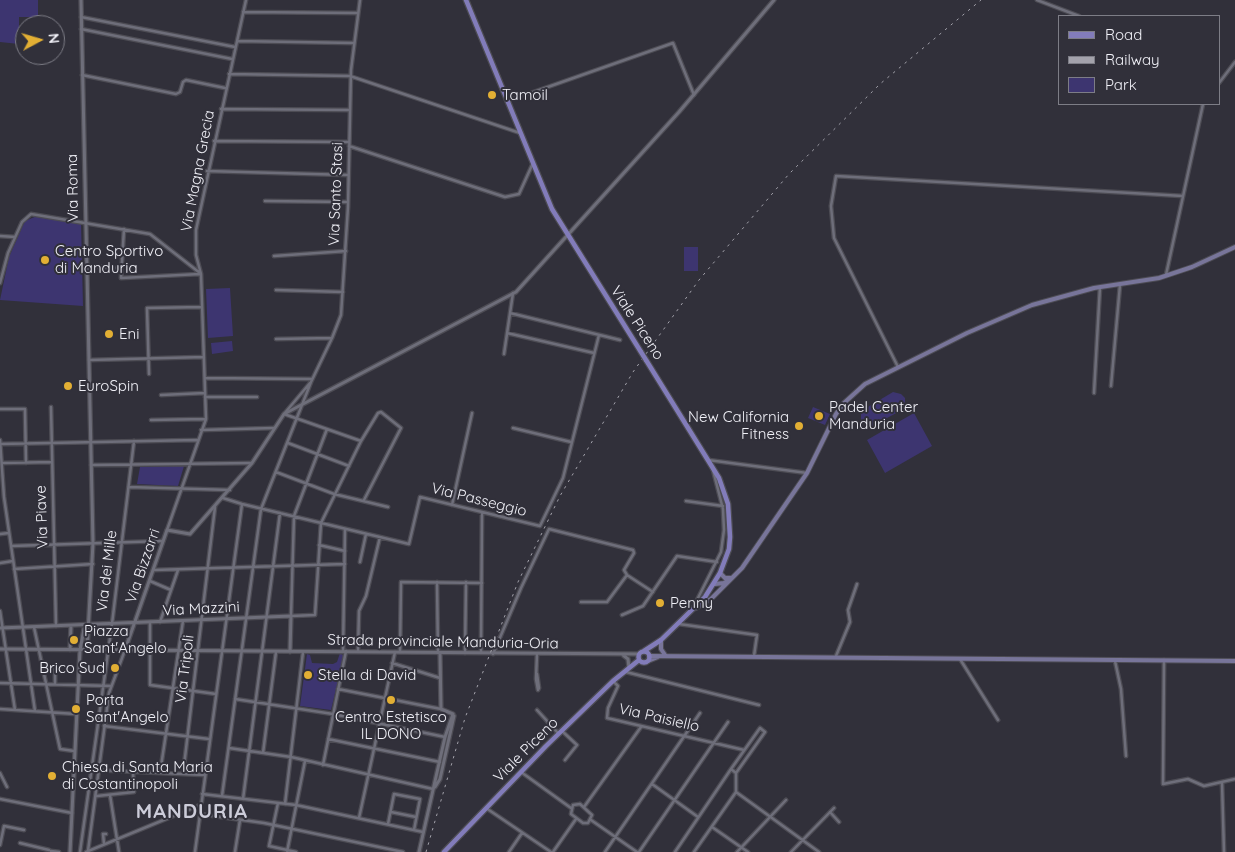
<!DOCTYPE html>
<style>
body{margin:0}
#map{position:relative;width:1235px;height:852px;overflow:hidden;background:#31303a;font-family:Quicksand,sans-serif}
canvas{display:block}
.legend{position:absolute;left:1058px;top:15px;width:162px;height:90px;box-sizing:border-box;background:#31303a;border:1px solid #7d7d86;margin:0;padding:6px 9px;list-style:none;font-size:15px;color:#f0f0f7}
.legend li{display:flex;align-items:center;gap:10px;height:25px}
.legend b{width:25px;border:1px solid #7d7d86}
.north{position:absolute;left:15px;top:15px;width:50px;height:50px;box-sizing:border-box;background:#31303a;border:1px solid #7d7d86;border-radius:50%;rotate:84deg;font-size:14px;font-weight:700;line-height:20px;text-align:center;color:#f0f0f7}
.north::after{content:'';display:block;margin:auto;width:18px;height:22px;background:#e2af34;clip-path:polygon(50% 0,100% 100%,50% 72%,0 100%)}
</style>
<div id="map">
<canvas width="1235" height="852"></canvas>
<ul class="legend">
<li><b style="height:6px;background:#827cba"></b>Road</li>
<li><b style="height:6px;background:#a3a2ab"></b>Railway</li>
<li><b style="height:14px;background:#3d3570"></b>Park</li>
</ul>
<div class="north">N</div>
</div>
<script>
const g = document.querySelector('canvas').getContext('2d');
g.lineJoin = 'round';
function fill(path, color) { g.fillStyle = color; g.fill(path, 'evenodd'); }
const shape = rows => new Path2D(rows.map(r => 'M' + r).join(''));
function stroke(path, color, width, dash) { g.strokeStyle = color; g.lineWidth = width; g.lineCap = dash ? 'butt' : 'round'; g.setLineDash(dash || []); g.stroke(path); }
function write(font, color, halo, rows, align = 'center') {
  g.font = font + ' Quicksand,sans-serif'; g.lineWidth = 4; g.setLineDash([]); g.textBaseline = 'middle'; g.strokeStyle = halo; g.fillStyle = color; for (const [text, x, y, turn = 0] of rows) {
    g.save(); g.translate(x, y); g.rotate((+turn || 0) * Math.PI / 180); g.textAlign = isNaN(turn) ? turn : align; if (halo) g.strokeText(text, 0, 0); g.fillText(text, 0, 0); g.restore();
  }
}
const green = shape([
 [0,0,38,0,38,17,19,17,19,44,0,42],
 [37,216,81,223,83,306,0,300,9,257,25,221],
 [684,247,698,247,698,271,684,271],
 [230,288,233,336,208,338,206,289],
 [232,341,233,351,212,354,211,343],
 [893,392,901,394,905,398,905,405,902,410,872,426,861,422,861,411],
 [813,407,830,414,825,425,808,418],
 [914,413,932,446,885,473,867,440],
 [184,466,178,486,137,484,140,467],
 [340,653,344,656,331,710,300,706,307,654,310,655,312,663,333,664,337,662]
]);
const minor = shape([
 [1037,0,1079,16],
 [243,12,358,13],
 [81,17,235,47],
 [81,29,232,59],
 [237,41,354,43],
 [229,74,350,76,520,133],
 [82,75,176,94,180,92,183,82,186,80,225,88],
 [1219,83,1235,62],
 [508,101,673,43,694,95],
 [221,109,350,110],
 [214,141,349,142],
 [349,146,505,197,519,194,533,163],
 [207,171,348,175],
 [265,201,348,202],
 [124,229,121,278,200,274],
 [0,236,15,237],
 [274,256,346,251],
 [86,266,121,268],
 [1166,275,1203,104],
 [0,283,8,253,22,222,31,214,150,234,200,273],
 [276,290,343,292],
 [510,313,620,340],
 [507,333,594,353],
 [276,339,332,338],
 [504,354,513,293],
 [89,360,204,357],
 [898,367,834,238,831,206,836,176,1183,196],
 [149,374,147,308,202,307],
 [205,378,312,379],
 [310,383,284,414,361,441],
 [1111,386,1120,285],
 [1094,393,1100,287],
 [161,395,205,393],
 [205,397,257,397],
 [51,407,56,626],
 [0,409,25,409,26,463],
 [151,420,206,419],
 [513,428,571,442],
 [327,429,294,516,291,616,315,615,321,523,361,441,378,413,381,412,401,428,364,500],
 [201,430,274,428],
 [0,440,4,497,35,711],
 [288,443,349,466],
 [0,444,197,440],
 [708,460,807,473],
 [2,463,52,462],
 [91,465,252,463],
 [276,472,334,494,388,507],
 [129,487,230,490],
 [223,498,242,504,409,544,420,497,540,526,563,478,599,335],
 [686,501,723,506],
 [452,505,472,413],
 [167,530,206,419,201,274,196,255,196,230,246,0],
 [0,534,9,533],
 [319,545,345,551],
 [11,546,163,541],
 [360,562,366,534],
 [0,563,13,561],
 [14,569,93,564],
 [154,570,345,564],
 [150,581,171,590],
 [437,582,438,653],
 [581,602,607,602,627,575],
 [694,606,721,552,724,530,723,509,713,470],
 [0,611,15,710],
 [622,615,643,606,677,556,717,562],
 [150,622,150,685,216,694],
 [160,622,178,570],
 [679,624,757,635,754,656],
 [34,627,60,749,74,751],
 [343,651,345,529],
 [358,651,359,611,366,596,380,537],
 [400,652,401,582,482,583],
 [481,652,482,512],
 [465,653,466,582],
 [493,654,521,588,549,529,633,550,634,553,624,570,627,575,653,592],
 [537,654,536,679,538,690,539,688,537,674],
 [836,656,850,622,848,610,857,584],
 [960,659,998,720],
 [1164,660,1163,784,1188,779,1204,786,1235,779],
 [1115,661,1121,689,1126,756],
 [392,663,440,678],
 [55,665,55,684],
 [626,672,759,705],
 [613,681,618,686,608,708,607,718,744,750],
 [0,683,111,686],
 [338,689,441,709],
 [235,699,333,714,445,737],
 [0,709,76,714],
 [537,710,558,733],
 [104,726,209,739],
 [562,731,577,745,565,760],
 [328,739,440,762],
 [229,748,291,757,433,789],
 [263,753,276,652],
 [323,765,346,651],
 [74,769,205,775],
 [521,772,571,808],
 [0,773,7,787],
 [160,773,183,621],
 [183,774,215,507],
 [1222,782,1224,852],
 [652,784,698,817],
 [736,792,819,852],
 [202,794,296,805,423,832],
 [110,795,119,852],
 [97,796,134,792,133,773],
 [222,796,261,509,311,382,332,338,341,315,348,207,351,70,360,0],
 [0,799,72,813],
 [243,799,280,513],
 [278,803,269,846,296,852],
 [285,804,303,652],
 [580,804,592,815,588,823,583,823,571,814,573,805,580,804],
 [584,807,641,727],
 [486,808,551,852],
 [391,812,416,817],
 [830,812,839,822],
 [200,814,264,823,403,852],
 [359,818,395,652],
 [591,820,637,852],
 [388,824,394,794,420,799,414,830],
 [712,827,748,852],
 [20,843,49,850],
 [104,844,103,834,106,834],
 [0,845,4,826,24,830],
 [51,851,59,852],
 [88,851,109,693,125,650],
 [80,852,112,624,134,441],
 [86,852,200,805],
 [195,852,242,504],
 [235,852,240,820],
 [287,852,305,761],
 [509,852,522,833],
 [553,852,576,819],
 [605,852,700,713],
 [639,852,728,722],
 [675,852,731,769],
 [694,852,736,792,736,773,765,732,760,728,731,769,736,773],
 [737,852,786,800],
 [791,852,834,808]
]);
const tertiary = shape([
 [81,0,93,543,87,650],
 [0,628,291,616,290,652],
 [0,649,639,654],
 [70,650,71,626],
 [125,650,167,530,190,534,252,463,284,414,516,292,679,112,774,0],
 [440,653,441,709,453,714],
 [623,655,628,659,629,668],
 [435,787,440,779,454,716],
 [70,852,80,650,84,629,88,625],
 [419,852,445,737,453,714]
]);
const secondary = shape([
 [720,573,725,578,731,578],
 [715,584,724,583,729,580],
 [696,608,711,599,742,568,807,473,836,414,844,403,865,384,967,333,1032,305,1094,288,1159,278,1192,267,1235,247],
 [661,640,661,649,665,655],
 [649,656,1235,661],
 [648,661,658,657]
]);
const primary = shape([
 [466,0,552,209,641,352],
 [644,651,661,640,705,597,720,573,729,549,730,537,728,504,719,478,646,360],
 '638.5 657a5.5 5.5 0 1 1 11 0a5.5 5.5 0 1 1-11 0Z',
 [444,852,546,746,613,681,639,660]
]);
const rail = shape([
 [426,852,465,718,518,582,560,496,633,372,699,280,789,174,880,84,981,0]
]);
const primaryBridge = shape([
 [641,352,646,360]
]);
const markers = [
 [492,95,5,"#e2af34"],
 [45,260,5,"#e2af34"],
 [109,334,5,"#e2af34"],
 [68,386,5,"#e2af34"],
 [819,416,5,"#e2af34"],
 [799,426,5,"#e2af34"],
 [660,603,5,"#e2af34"],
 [74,640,5,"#e2af34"],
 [115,668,5,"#e2af34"],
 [308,675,5,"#e2af34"],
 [391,700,5,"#e2af34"],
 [76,709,5,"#e2af34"],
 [52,776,5,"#e2af34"]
];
const poiNames = [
 ["Tamoil",502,95],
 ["Centro Sportivo",55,251],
 ["di Manduria",55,268],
 ["Eni",119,334],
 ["EuroSpin",78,386],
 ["Padel Center",829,407],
 ["Manduria",829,424],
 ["New California",789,417,"right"],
 ["Fitness",789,434,"right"],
 ["Penny",670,603],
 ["Piazza",84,631],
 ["Sant'Angelo",84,648],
 ["Brico Sud",105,668,"right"],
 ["Stella di David",318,675],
 ["Porta",86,700],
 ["Sant'Angelo",86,717],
 ["Centro Estetisco",391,717,"center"],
 ["IL DONO",391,734,"center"],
 ["Chiesa di Santa Maria",62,767],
 ["di Costantinopoli",62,784]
];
const streetNames = [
 ["Via Magna Grecia",198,171,-79],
 ["Via Roma",73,188,-91],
 ["Via Santo Stasi",336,194,-88],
 ["Viale Piceno",637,323,57],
 ["Via Passeggio",479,500,14],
 ["Via Piave",42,517,-92],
 ["Via Bizzarri",143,566,-71],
 ["Via dei Mille",107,571,-83],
 ["Via Mazzini",201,609,-3],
 ["Strada provinciale Manduria-Oria",443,642,1],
 ["Via Tripoli",185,669,-83],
 ["Via Paisiello",659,718,13],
 ["Viale Piceno",526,750,-45]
];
const districtNames = [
 ["MANDURIA",192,812]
];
fill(green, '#3d3570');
stroke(minor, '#4d4c54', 5);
stroke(tertiary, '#4d4c54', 5.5);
stroke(secondary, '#4d4c54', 6);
stroke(primary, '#4d4c54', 7);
stroke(minor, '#6e6e7a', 2.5);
stroke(tertiary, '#6e6e7a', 3);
stroke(secondary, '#78759a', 4);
stroke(primary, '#827cba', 4.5);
stroke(rail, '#a3a2ab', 1, [2.5, 5]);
stroke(primaryBridge, '#4d4c54', 7, []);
stroke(primaryBridge, '#827cba', 4.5);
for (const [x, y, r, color] of markers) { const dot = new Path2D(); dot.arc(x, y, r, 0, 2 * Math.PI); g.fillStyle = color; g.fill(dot); stroke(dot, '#31303a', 2); }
write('15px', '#f0f0f7', '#31303a', poiNames, 'left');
write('15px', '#f0f0f7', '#31303a', streetNames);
g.letterSpacing = '1px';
write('bold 20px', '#ccccd9', '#31303a', districtNames);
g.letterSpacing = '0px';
</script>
